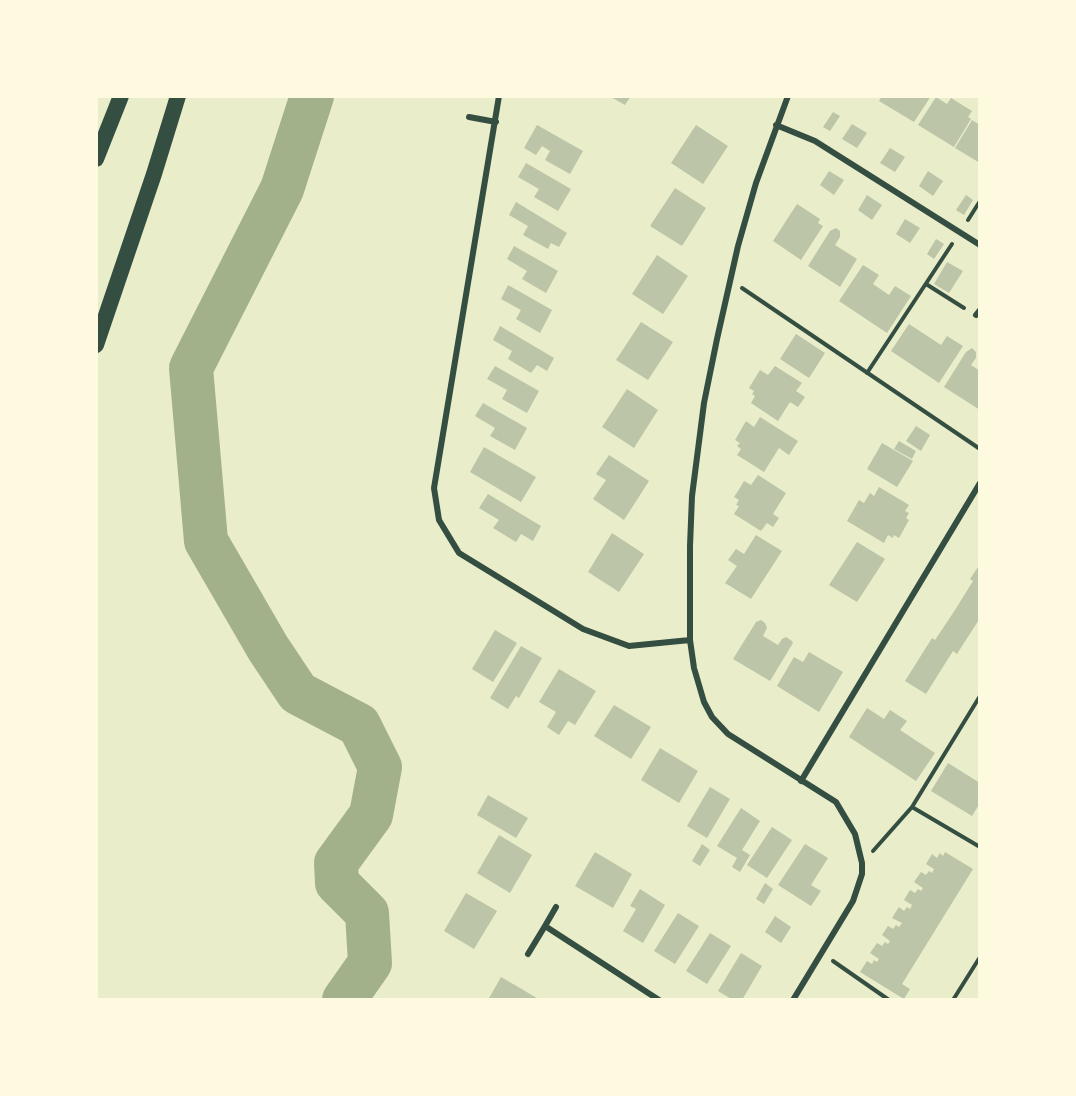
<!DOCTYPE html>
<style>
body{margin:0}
#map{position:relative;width:1076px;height:1096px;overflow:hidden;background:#e9edc9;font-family:Roboto,sans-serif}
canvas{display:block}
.frame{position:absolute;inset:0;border:98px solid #fefae0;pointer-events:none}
</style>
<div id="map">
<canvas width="1076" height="1096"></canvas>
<div class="frame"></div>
</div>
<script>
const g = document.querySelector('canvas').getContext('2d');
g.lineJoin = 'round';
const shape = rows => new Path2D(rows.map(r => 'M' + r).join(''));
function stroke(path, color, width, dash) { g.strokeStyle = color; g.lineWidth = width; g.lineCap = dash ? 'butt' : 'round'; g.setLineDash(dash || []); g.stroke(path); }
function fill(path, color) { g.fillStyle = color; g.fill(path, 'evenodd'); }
const river = shape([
 [312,96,282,189,191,368,206,541,268,648,298,693,359,725,380,767,371,815,336,863,337,883,367,913,370,963,344,1000]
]);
const building = shape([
 [609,96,631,96,625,105],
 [882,96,931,96,914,122,879,101],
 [936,97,947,104,951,98,972,111,968,117,971,119,954,147,918,125],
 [833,112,840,116,830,131,823,127],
 [972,120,980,125,980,163,955,148],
 [852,124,867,133,857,148,842,139],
 [537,125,583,151,570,174,545,160,550,151,542,146,536,155,524,148],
 [696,125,728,146,703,184,671,163],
 [890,148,905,157,895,172,880,163],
 [526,163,571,189,558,211,534,197,539,189,518,177],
 [829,171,844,180,834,195,820,185],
 [928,171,943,181,933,196,919,186],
 [675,188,706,208,682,246,650,226],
 [867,195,882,205,872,220,858,210],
 [966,195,973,200,964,215,956,210],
 [516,202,567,233,559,247,551,243,548,249,523,235,528,226,509,215],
 [797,204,820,219,818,223,823,226,801,260,773,241],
 [905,219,920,228,910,243,896,234],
 [836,228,840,231,840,237,835,245,857,259,840,287,808,266,830,231],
 [936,239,944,244,934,259,927,254],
 [514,246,558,271,546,293,522,279,527,271,507,259],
 [657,255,688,276,663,314,632,294],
 [947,262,963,271,949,293,934,284],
 [863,265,879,275,873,284,889,295,895,286,911,296,887,333,839,301],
 [508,285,552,310,540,333,516,319,521,310,501,299],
 [641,322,673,342,648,380,616,360],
 [909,324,941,345,947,336,963,346,939,383,891,351],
 [500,326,554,358,547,371,537,365,531,373,508,359,512,351,493,340],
 [796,334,825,353,809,378,780,359],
 [972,348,976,352,976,358,971,365,980,371,980,410,944,387,966,352],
 [495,366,539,391,527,413,502,399,507,390,487,379],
 [775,366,802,383,796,391,805,397,798,407,790,402,778,421,751,403,755,396,752,394,754,391,749,388,760,370,768,375],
 [627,389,658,410,634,448,602,427],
 [483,403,527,428,515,450,490,436,495,428,475,416],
 [760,417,798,441,789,455,779,448,764,472,737,455,741,449,737,446,740,443,735,440,746,421,754,427],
 [916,426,930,435,921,451,906,441],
 [899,441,916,451,912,459,894,449],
 [882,443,913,461,897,487,867,469],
 [484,447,536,477,521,502,470,472],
 [609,455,649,481,624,520,593,499,606,480,596,474],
 [758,475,786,493,773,514,779,518,773,527,767,523,761,531,734,514,739,506,736,505,739,500,734,497,738,491,744,481,751,485],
 [879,487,909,505,905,511,909,513,906,518,909,520,899,538,894,535,893,538,888,535,884,543,847,521,859,500,864,503,870,493,874,496],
 [488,494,541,526,533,541,521,534,516,542,493,528,499,520,479,508],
 [612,533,644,554,619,592,588,572],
 [756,535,782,551,751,599,725,583,737,566,728,560,736,549,744,554],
 [857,542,885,559,857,602,829,585],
 [980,564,980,618,957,654,953,651,926,694,905,681,932,638,935,640,955,610,973,581,970,579],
 [761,620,765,623,767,628,763,636,778,645,782,639,786,637,792,641,793,643,770,681,733,659,756,622],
 [495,630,517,643,493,682,472,669],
 [521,646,542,658,519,698,516,696,508,709,490,698],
 [809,652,843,672,819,712,777,686,794,657,803,662],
 [559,669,596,691,575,725,568,721,559,735,547,727,556,712,539,702],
 [614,705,651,727,631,759,594,736],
 [867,708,884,719,890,710,907,721,900,730,935,753,916,781,849,737],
 [660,748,698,771,679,803,641,780],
 [948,763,980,783,980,803,972,816,931,791],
 [710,787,730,799,707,838,687,826],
 [488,795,528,818,516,838,477,815],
 [741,808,760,821,742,850,750,855,740,872,732,867,737,858,717,846],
 [772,827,792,840,767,878,747,865],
 [499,835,532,855,510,893,477,873],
 [702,844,710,850,700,866,692,861],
 [805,844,828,858,811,885,821,891,811,906,778,885],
 [595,852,632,874,613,908,575,886],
 [945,852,973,869,902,984,910,989,904,999,860,972,867,961,872,964,874,960,877,962,879,959,870,953,877,943,882,946,885,942,888,944,890,941,882,935,888,926,893,929,896,925,899,927,902,923,892,918,899,907,904,911,907,907,910,909,912,905,904,900,910,890,915,893,918,889,921,891,923,888,914,882,921,872,926,875,929,871,932,873,934,869,926,864,932,854,937,858,940,853,943,856],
 [765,883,773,889,764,904,756,899],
 [640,889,665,905,643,943,623,931,636,909,630,906],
 [466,893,497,911,474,949,444,931],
 [678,913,699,926,675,964,654,951],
 [775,916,791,927,781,943,765,932],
 [710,933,731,946,707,984,686,971],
 [741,953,762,966,742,1000,733,1000,718,991],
 [501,977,520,988,540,1000,488,1000]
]);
const path = shape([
 [968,220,980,201],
 [926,284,964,308],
 [742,288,980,449],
 [867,373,952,244],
 [912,807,980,696],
 [873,851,912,807,980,847],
 [833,961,889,1000],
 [953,1000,980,957]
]);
const minor = shape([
 [499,96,434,488,439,520,459,553,583,629,629,646,690,640],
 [788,96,756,183,738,246,717,339,704,403,692,496,690,546,690,640,694,668,704,702,712,717,728,734,836,802,855,834,862,863,862,874,853,901,793,1000],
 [469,117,496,122],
 [776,125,815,141,980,245],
 [976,315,980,310],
 [801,781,980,483],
 [545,926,556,907],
 [528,954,545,926,659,1000]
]);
const trunk = shape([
 [96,159,121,96],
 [96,345,154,174,178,96]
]);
stroke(river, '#a3b18a', 44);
fill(building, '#bcc5a7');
stroke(path, '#344e41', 4);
stroke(minor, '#344e41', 6);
stroke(trunk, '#344e41', 16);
</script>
